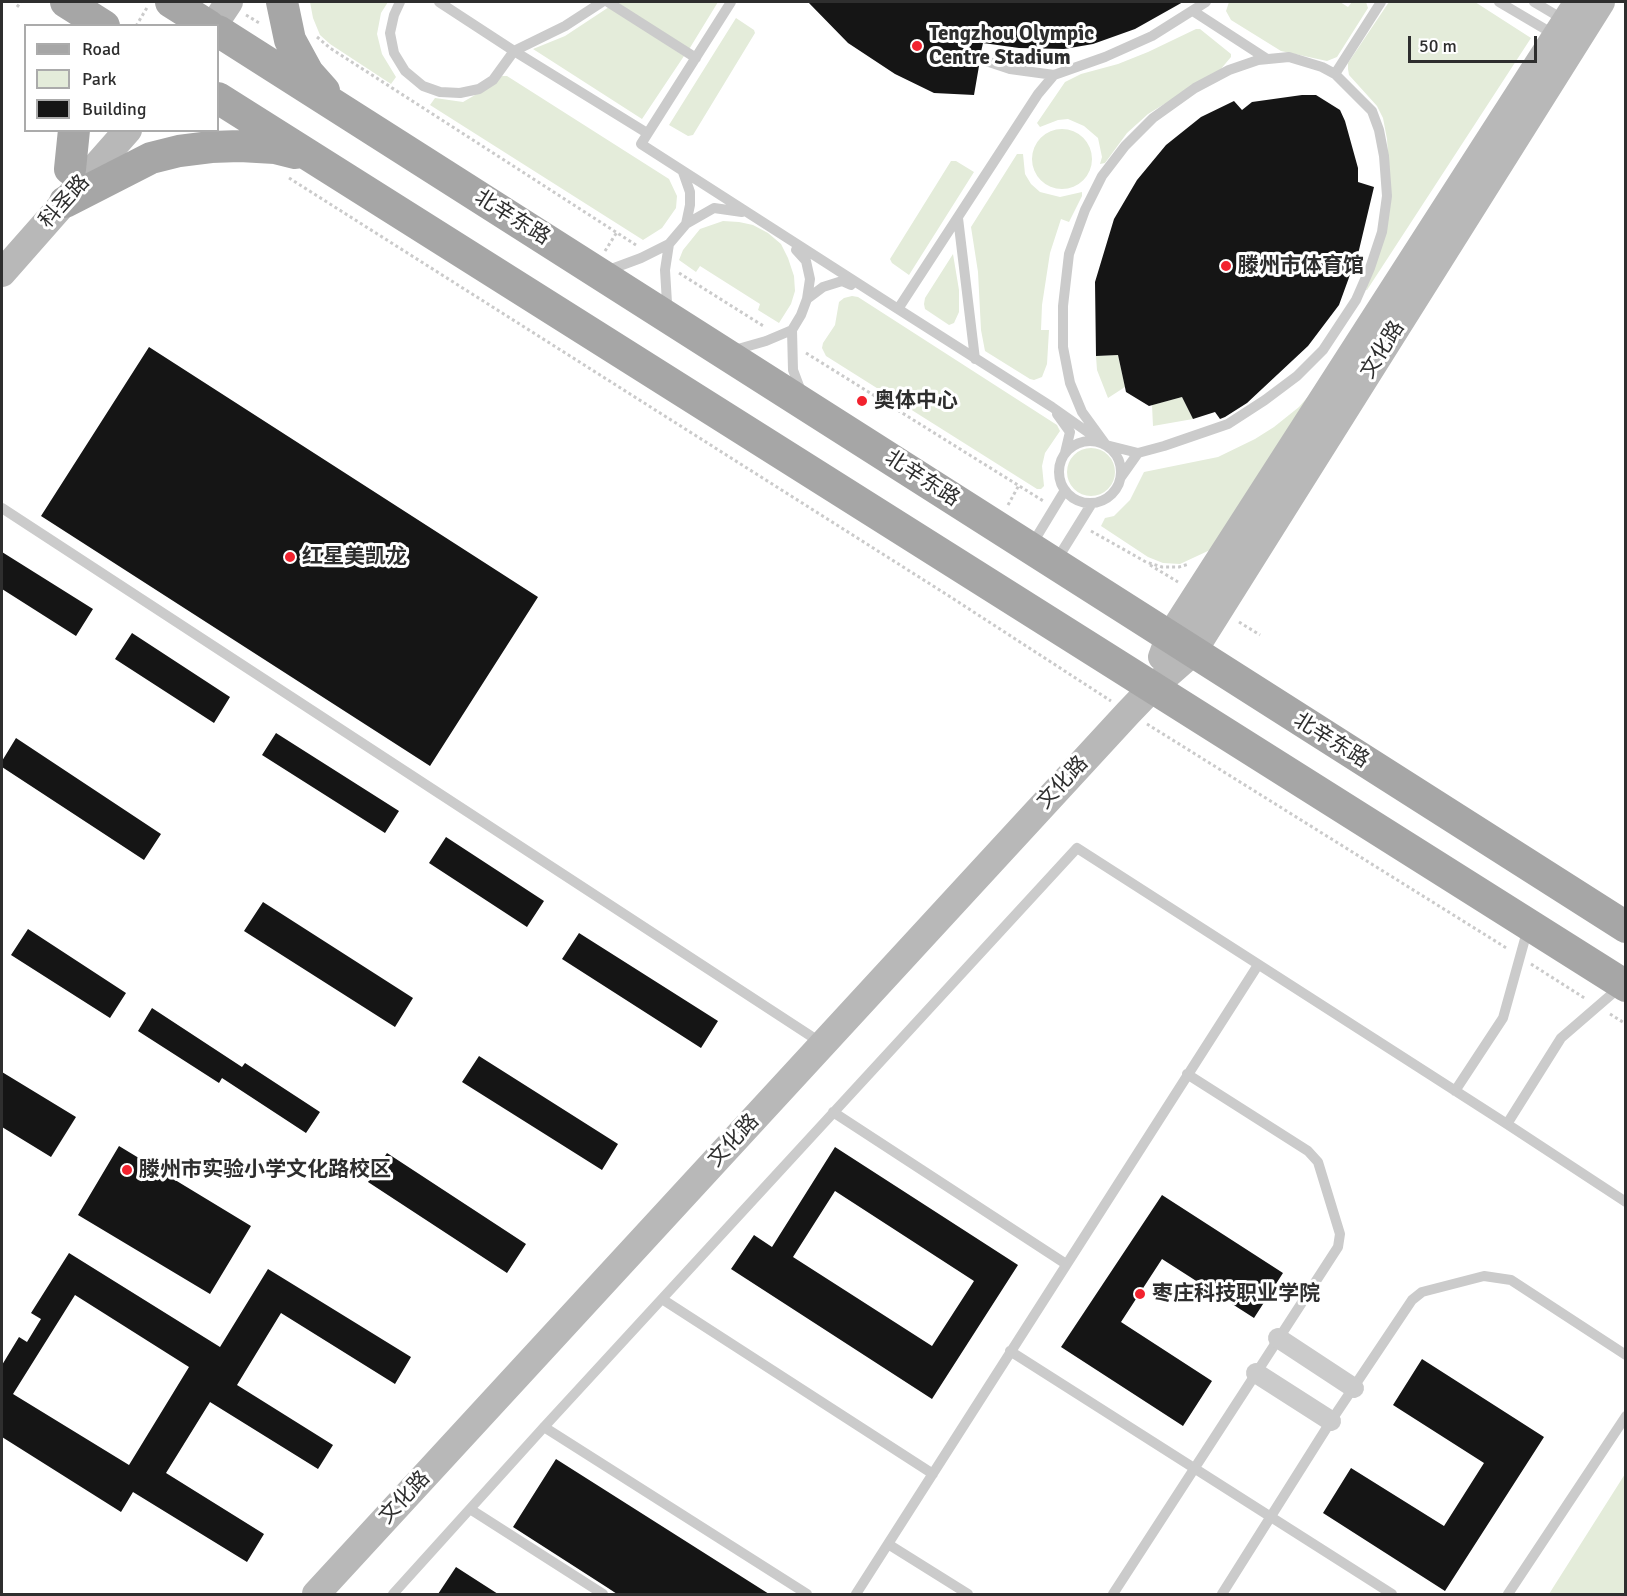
<!DOCTYPE html>
<meta charset="utf-8">
<style>
body{margin:0}
#map{position:relative;width:1627px;height:1596px;overflow:hidden;background:#fff;font-family:Signika,sans-serif}
canvas{display:block}
.frame{position:absolute;inset:0;border:3px solid #2e2e2e;pointer-events:none}
.legend{position:absolute;left:24px;top:24px;width:195px;height:108px;box-sizing:border-box;background:#fff;border:2px solid #ababab;margin:0;padding:8px 10px;list-style:none;font-size:18px;color:#2e2e2e}
.legend li{display:flex;align-items:center;gap:12px;height:30px}
.legend b{width:30px;border:2px solid #ababab}
.scale{position:absolute;left:1408px;top:36px;width:129px;height:27px;box-sizing:border-box;border:3px solid #2e2e2e;border-top:0;padding-left:8px;font-size:18px;line-height:21px;white-space:nowrap;color:#2e2e2e;-webkit-text-stroke:4px #fff;paint-order:stroke}
</style>
<div id="map">
<canvas width="1627" height="1596"></canvas>
<div class="frame"></div>
<ul class="legend">
<li><b style="height:8px;background:#a6a6a6"></b>Road</li>
<li><b style="height:16px;background:#e4ecda"></b>Park</li>
<li><b style="height:16px;background:#151515"></b>Building</li>
</ul>
<div class="scale">50 m</div>
</div>
<script>
const g = document.querySelector('canvas').getContext('2d');
g.lineJoin = 'round';
function fill(path, color) { g.fillStyle = color; g.fill(path, 'evenodd'); }
const shape = rows => new Path2D(rows.map(r => 'M' + r).join(''));
function stroke(path, color, width, dash) { g.strokeStyle = color; g.lineWidth = width; g.lineCap = dash ? 'butt' : 'round'; g.setLineDash(dash || []); g.stroke(path); }
function write(font, color, halo, rows, align = 'center') {
  g.font = font + ' Signika,"Noto Sans SC",sans-serif'; g.lineWidth = 6; g.setLineDash([]); g.textBaseline = 'middle'; g.strokeStyle = halo; g.fillStyle = color; for (const [text, x, y, turn = 0] of rows) {
    g.save(); g.translate(x, y); g.rotate((+turn || 0) * Math.PI / 180); g.textAlign = isNaN(turn) ? turn : align; if (halo) g.strokeText(text, 0, 0); g.fillText(text, 0, 0); g.restore();
  }
}
const green = shape([
 [310,2,388,2,381,13,377,34,382,54,396,77,391,84,330,44,320,35,313,18],
 [617,2,718,2,688,51],
 [1229,2,1340,2,1348,7,1352,2,1366,2,1368,8,1337,57,1327,61,1281,51,1231,20,1226,11],
 [1389,2,1475,2,1531,38,1367,290,1366,290,1390,186,1387,139,1383,118,1377,106,1349,75,1348,69,1348,63],
 [609,7,684,56,642,119,533,49,565,36],
 [736,18,754,30,755,33,693,135,688,136,669,125],
 [1196,29,1200,29,1231,54,1231,57,1220,70,1148,114,1127,133,1105,163,1100,164,1102,157,1098,138,1084,126,1068,119,1058,120,1040,127,1037,123,1065,82,1081,74,1118,64,1148,52],
 [502,76,507,76,669,179,677,196,676,208,662,228,643,240,430,105,435,98,463,102,494,84],
 '1032 159a30 30 0 1 1 60 0a30 30 0 1 1-60 0Z',
 [1017,154,1023,154,1025,174,1031,184,1040,192,1060,197,1082,192,1082,196,1069,222,1061,219,1050,253,1042,305,1041,330,1049,330,1047,364,1042,377,1034,380,1030,379,985,351,981,330,978,272,971,227],
 [951,161,956,161,974,172,909,275,892,263,890,259],
 [723,221,739,222,753,225,768,233,781,244,788,258,794,276,795,291,791,304,779,323,758,310,760,304,700,266,696,272,679,260,683,250,700,229],
 [953,254,959,290,959,312,954,323,949,325,925,309,924,304,925,298],
 [852,296,858,297,1057,425,1060,431,1045,453,1042,466,1044,486,1041,489,1037,489,826,356,822,348,823,343,835,325,839,302,844,298],
 [1118,355,1125,387,1108,398,1097,370,1096,356],
 [1329,372,1210,550,1180,564,1163,563,1148,557,1101,526,1105,518,1114,516,1130,500,1144,472,1218,457,1255,439,1274,427,1299,407],
 [1182,397,1193,419,1153,426,1152,405],
 '1067 472a24 24 0 1 1 48 0a24 24 0 1 1-48 0Z',
 [1625,1474,1625,1594,1549,1594]
]);
const building = shape([
 [808,2,1183,2,1135,29,1093,44,1064,49,1019,48,983,43,981,52,976,53,973,57,974,63,979,66,974,95,934,93,895,74,848,43],
 [1302,95,1316,95,1340,110,1345,121,1358,168,1358,182,1374,187,1359,250,1339,305,1308,346,1247,403,1225,417,1220,419,1215,412,1193,419,1182,397,1149,406,1126,392,1118,355,1096,356,1095,282,1114,219,1137,180,1166,145,1201,117,1234,101,1242,110,1252,102],
 [149,347,538,597,430,766,41,516],
 [2,552,93,609,76,636,2,589],
 [132,633,230,697,214,723,115,659],
 [276,733,399,811,385,833,262,755],
 [16,738,161,834,144,860,2,767,2,761],
 [446,837,544,901,527,927,429,863],
 [263,902,413,998,395,1027,244,931],
 [28,929,126,993,110,1018,11,955],
 [579,933,718,1021,701,1048,562,959],
 [152,1008,242,1067,245,1063,320,1112,306,1133,222,1078,219,1083,138,1031],
 [479,1056,618,1144,602,1170,462,1082],
 [2,1072,76,1117,51,1157,2,1127],
 [119,1146,251,1226,210,1294,78,1215],
 [835,1147,1018,1265,932,1399,731,1269,754,1235,772,1247],
 [835,1191,974,1281,932,1346,793,1257],
 [387,1153,526,1244,507,1273,368,1182],
 [1162,1195,1283,1273,1254,1318,1162,1259,1121,1322,1212,1381,1183,1426,1061,1347],
 [69,1253,220,1347,268,1269,411,1357,395,1384,281,1313,237,1385,333,1445,318,1469,210,1402,166,1473,264,1534,247,1562,133,1492,121,1512,2,1437,2,1365,19,1337,27,1342,41,1319,31,1313],
 [75,1295,189,1367,129,1465,13,1394],
 [1422,1359,1544,1437,1445,1591,1323,1513,1351,1468,1444,1526,1484,1463,1393,1405],
 [556,1459,769,1594,617,1594,608,1588,513,1527],
 [456,1567,498,1594,438,1594]
]);
const path = shape([
 [17,7,21,2],
 [246,15,261,24],
 [136,26,148,6],
 [317,37,330,48,636,245],
 [289,178,949,596,1111,701],
 [605,251,617,232],
 [679,273,765,327],
 [806,353,1045,502],
 [1008,505,1019,485],
 [1091,531,1146,562,1162,567,1179,567,1189,564],
 [1150,565,1178,582],
 [1239,622,1260,635],
 [1147,724,1508,949],
 [1531,964,1586,999],
 [1610,1014,1626,1024]
]);
const lane = shape([
 [400,2,394,15,390,33,394,53,405,71,423,86,440,92,460,93,479,89,493,80,514,51,647,133],
 [439,2,514,51,565,26,602,2],
 [608,2,696,58],
 [731,2,641,144,898,309,1038,94,1054,75,1105,57,1152,36,1206,2],
 [1499,2,1555,35],
 [1534,2,1566,21],
 [1193,11,1267,59],
 [980,59,1010,69,1054,75],
 [1335,74,1381,2],
 [683,172,690,192,690,205,686,224],
 [958,218,975,359],
 [796,250,806,261,810,279,807,299],
 [606,271,641,258,669,244],
 [898,309,1052,407,1106,445,1138,453,1164,446,1228,424,1265,400,1297,376,1323,350,1356,300,1370,268,1382,232,1387,196,1384,156,1379,130,1372,111,1335,74,1322,67,1289,57,1258,60,1229,70,1195,88,1153,118,1125,146,1102,176,1085,210,1069,254,1063,306,1063,347,1070,383,1082,412,1106,445],
 [669,310,667,303,665,270,669,244,686,224,714,208,742,212],
 [733,349,738,349,766,341,792,330],
 [802,394,793,370,792,330,801,315,807,299,823,287,842,281,851,285],
 [1057,414,1070,432,1065,453],
 '1059 472a31 31 0 1 1 62 0a31 31 0 1 1-62 0Z',
 [1121,477,1138,453],
 [2,508,823,1044],
 [1031,546,1065,490],
 [1056,561,1092,503],
 [1455,1091,1503,1018,1528,928],
 [833,1112,1066,1264],
 [1507,1124,1561,1038,1620,987],
 [662,1299,933,1474],
 [1010,1351,1392,1594],
 [544,1427,807,1594],
 [470,1509,603,1594],
 [888,1544,968,1594],
 [393,1594,544,1427,1077,848,1507,1124,1626,1202],
 [856,1594,1258,965],
 [1113,1594,1338,1247,1340,1234,1318,1162,1308,1151,1187,1074],
 [1222,1594,1331,1421,1412,1300,1422,1292,1484,1276,1511,1280,1626,1355],
 [1508,1594,1626,1416]
]);
const street = shape([
 [1278,1338,1354,1388],
 [1256,1373,1331,1421]
]);
const secondary = shape([
 [213,26,229,2],
 [2,273,128,130],
 [1162,657,1169,638,1578,2],
 [316,1594,1128,713,1152,688,1192,653,1601,2]
]);
const primary = shape([
 [66,2,104,26],
 [171,2,209,26],
 [282,2,290,40,308,73,324,91],
 [218,31,1626,927],
 [218,98,1626,986],
 [70,169,74,130],
 [65,202,151,158,179,151,211,147,240,146,275,148,295,153]
]);
const markers = [
 [917,46,6,"#f2222e"],
 [1226,266,6,"#f2222e"],
 [862,401,6,"#f2222e"],
 [290,557,6,"#f2222e"],
 [127,1170,6,"#f2222e"],
 [1140,1294,6,"#f2222e"]
];
const poiNames = [
 ["Tengzhou Olympic",929,34],
 ["Centre Stadium",929,58],
 ["滕州市体育馆",1238,266],
 ["奥体中心",874,401],
 ["红星美凯龙",302,557],
 ["滕州市实验小学文化路校区",139,1170],
 ["枣庄科技职业学院",1152,1294]
];
const streetNames = [
 ["科圣路",65,202,-48],
 ["北辛东路",512,218,32],
 ["文化路",1383,350,-58],
 ["北辛东路",922,479,33],
 ["北辛东路",1331,741,32],
 ["文化路",1063,783,-47],
 ["文化路",734,1141,-47],
 ["文化路",405,1498,-47]
];
fill(green, '#e4ecda');
fill(building, '#151515');
stroke(path, '#cbcbcb', 3, [3, 3]);
stroke(lane, '#cbcbcb', 10);
stroke(street, '#cbcbcb', 20);
stroke(secondary, '#b8b8b8', 28);
stroke(primary, '#a6a6a6', 32);
for (const [x, y, r, color] of markers) { const dot = new Path2D(); dot.arc(x, y, r, 0, 2 * Math.PI); g.fillStyle = color; g.fill(dot); stroke(dot, '#fff', 2); }
write('bold 21px', '#2e2e2e', '#fff', poiNames, 'left');
write('21px', '#2e2e2e', '#fff', streetNames);
</script>
